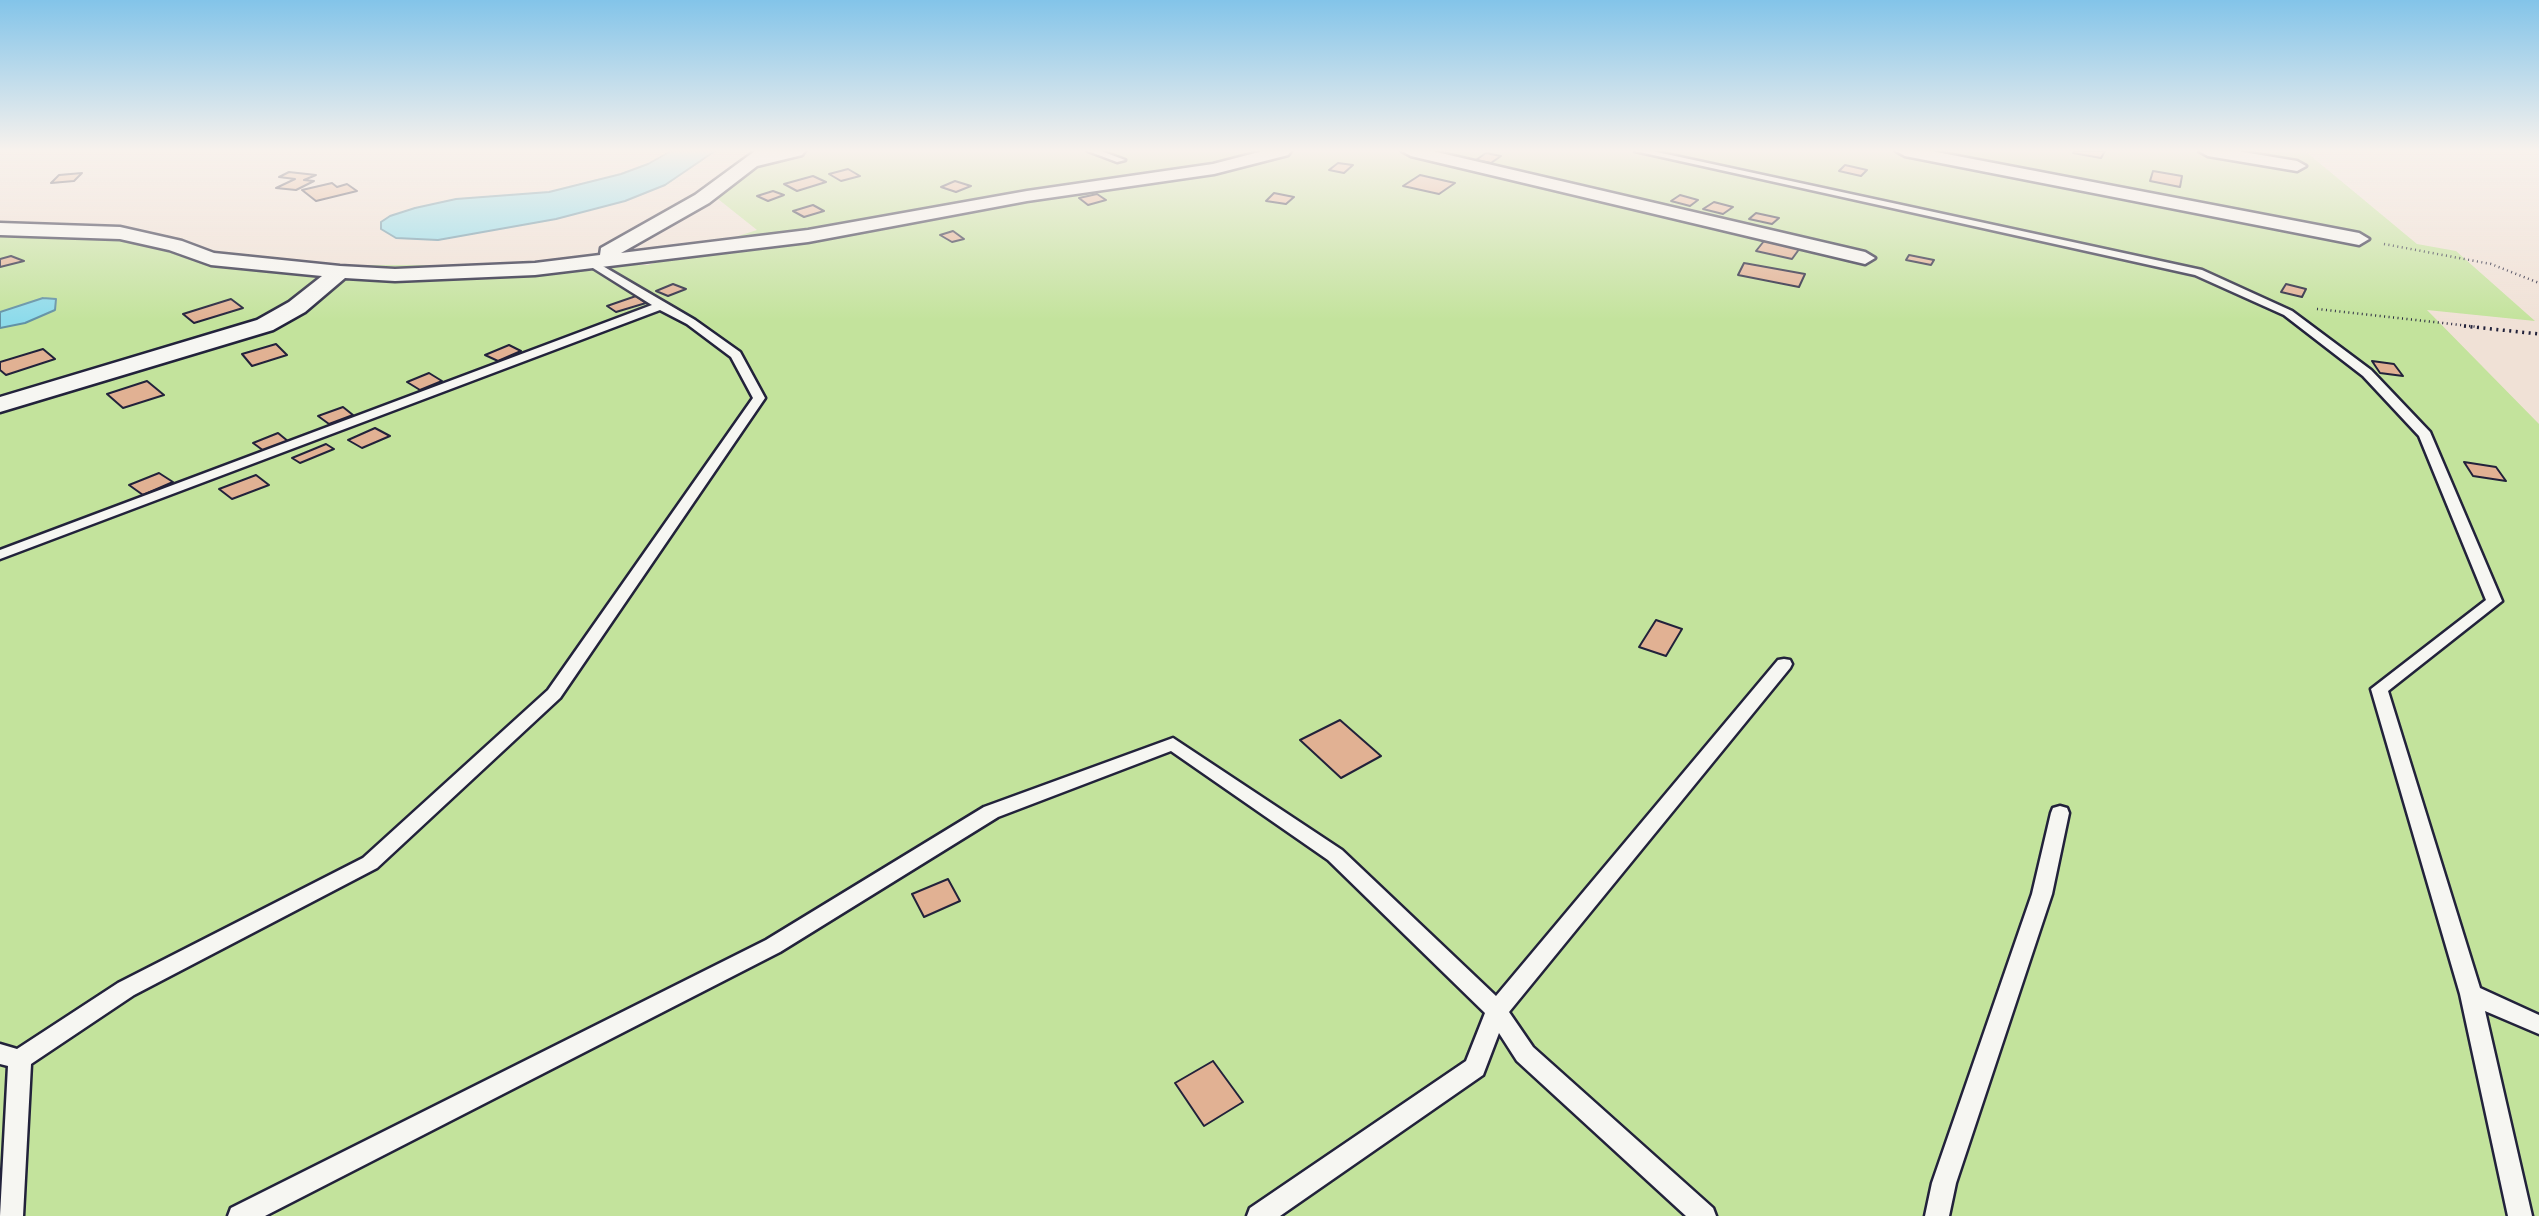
<!DOCTYPE html>
<style>
body{margin:0}
canvas{display:block;background:#f0e1d6}
</style>
<canvas width="2539" height="1216"></canvas>
<script>
const g = document.querySelector('canvas').getContext('2d');
g.lineJoin = 'round';
function fill(path, color) { g.fillStyle = color; g.fill(path, 'evenodd'); }
const shape = rows => new Path2D(rows.map(r => 'M' + r).join(''));
function stroke(path, color, width, dash) { g.strokeStyle = color; g.lineWidth = width; g.lineCap = dash ? 'butt' : 'round'; g.setLineDash(dash || []); g.stroke(path); }
const green = shape([
 [768,151,2305,151,2417,244,2456,251,2535,321,2427,310,2539,424,2539,1216,0,1216,0,235,86,236,125,240,184,254,206,265,648,265,757,230,713,195]
]);
const water = shape([
 [671,151,715,151,665,185,625,201,556,219,438,240,396,238,381,229,381,222,390,216,415,208,456,199,549,192,621,174,648,164,671,151],
 [43,298,56,299,55,310,25,323,0,328,0,312,43,298]
]);
const building = shape([
 [2074,151,2105,151,2101,158,2073,153,2074,151],
 [1486,153,1501,156,1491,163,1476,160,1486,153],
 [1338,163,1353,165,1344,173,1329,170,1338,163],
 [1845,165,1867,170,1861,176,1839,171,1845,165],
 [848,169,860,176,841,181,829,174,848,169],
 [2153,171,2182,176,2180,187,2150,181,2153,171],
 [289,172,316,175,304,180,314,181,296,190,276,188,295,179,279,177,289,172],
 [82,173,74,181,51,183,59,175,82,173],
 [1420,175,1455,183,1439,194,1403,186,1420,175],
 [813,176,826,182,797,191,784,184,813,176],
 [955,181,971,186,956,192,941,187,955,181],
 [332,183,337,187,347,184,357,191,316,201,302,190,332,183],
 [773,191,784,195,768,201,757,196,773,191],
 [1274,193,1294,197,1286,204,1266,201,1274,193],
 [1097,194,1106,200,1088,205,1079,198,1097,194],
 [1680,195,1698,200,1690,206,1671,201,1680,195],
 [1714,202,1733,207,1723,214,1703,209,1714,202],
 [813,205,824,211,804,217,793,211,813,205],
 [1756,213,1779,218,1772,224,1749,219,1756,213],
 [953,231,964,239,952,242,940,235,953,231],
 [1764,241,1800,248,1792,259,1756,251,1764,241],
 [1909,255,1934,260,1931,265,1906,260,1909,255],
 [11,256,24,261,0,267,0,259,11,256],
 [1744,263,1805,274,1799,287,1738,275,1744,263],
 [673,284,686,289,668,296,656,291,673,284],
 [2286,284,2306,289,2302,297,2281,292,2286,284],
 [636,296,646,303,616,312,607,306,636,296],
 [231,299,243,308,194,323,183,314,231,299],
 [276,344,287,355,252,366,242,354,276,344],
 [509,345,521,351,498,361,485,355,509,345],
 [43,349,55,359,6,375,0,370,0,362,43,349],
 [2372,361,2394,364,2403,376,2380,373,2372,361],
 [429,373,442,381,420,390,407,382,429,373],
 [147,381,164,395,123,408,107,394,147,381],
 [343,407,353,415,329,424,318,416,343,407],
 [375,428,390,436,362,448,348,440,375,428],
 [278,433,289,442,264,451,253,443,278,433],
 [326,444,334,449,300,463,292,458,326,444],
 [2464,462,2496,467,2506,481,2473,476,2464,462],
 [159,473,173,482,143,495,129,485,159,473],
 [256,475,269,485,232,499,219,489,256,475],
 [1656,620,1682,629,1666,656,1639,647,1656,620],
 [1340,720,1381,756,1341,778,1300,740,1340,720],
 [948,879,960,901,924,917,912,894,948,879],
 [1213,1061,1243,1102,1204,1126,1175,1083,1213,1061]
]);
const pathFar1 = shape([
 [2384,244,2491,264,2539,283],
 [2317,309,2479,327]
]);
const path = shape([
 [2464,326,2539,334]
]);
const lane = shape([
 [1088,151,1101,151,1125,160,1117,162,1088,151],
 [1635,151,1652,151,2202,270,2292,311,2371,370,2430,432,2502,601,2388,691,2480,988,2539,1015,2539,1034,2485,1011,2532,1216,2508,1216,2460,994,2371,689,2486,600,2419,436,2363,376,2284,315,2195,275,1635,151],
 [589,258,695,320,740,352,765,398,560,698,377,868,134,995,31,1064,23,1216,0,1216,8,1066,0,1064,0,1044,17,1049,118,983,363,858,548,690,753,398,731,357,687,324,660,310,0,559,0,550,652,305,585,263,585,259,589,258],
 [1784,659,1790,660,1792,664,1790,668,1509,1012,1533,1047,1713,1208,1716,1216,1686,1216,1517,1061,1499,1033,1483,1075,1280,1216,1247,1216,1250,1208,1466,1061,1485,1013,1328,860,1171,751,998,817,780,952,265,1216,228,1216,231,1208,766,940,984,807,1173,738,1342,850,1496,996,1778,660,1784,659],
 [2060,806,2067,808,2069,813,2052,894,1956,1183,1949,1216,1925,1216,1932,1183,2032,894,2051,813,2053,808,2060,806]
]);
const street = shape([
 [755,151,805,151,802,155,757,166,709,203,621,253,808,230,1027,191,1213,164,1263,151,1291,151,1288,155,1214,174,1027,201,808,242,535,275,395,281,345,278,305,312,273,330,0,412,0,397,257,320,289,302,322,276,211,265,169,250,120,239,0,235,0,223,120,227,182,241,214,253,340,266,395,269,535,263,600,255,601,248,695,195,755,151],
 [1402,151,1432,151,1865,252,1875,258,1865,264,1411,156,1402,151],
 [1896,151,1931,151,2359,233,2369,239,2359,245,1905,156,1896,151],
 [2199,151,2237,151,2297,161,2306,166,2297,171,2208,156,2199,151]
]);
fill(green, '#c3e39c');
fill(water, '#8ddbeb');
stroke(water, '#6291a5', 2);
fill(building, '#e1b193');
stroke(building, '#22223b', 2);
stroke(lane, '#22223b', 5);
stroke(street, '#22223b', 5);
stroke(pathFar1, '#22223b', 2.5, [1, 3.5]);
stroke(path, '#22223b', 3.5, [2, 4.5]);
fill(lane, '#f6f6f2');
fill(street, '#f6f6f2');
const sky = g.createLinearGradient(0, 0, 0, 321);
sky.addColorStop(0, '#83c4e9');
sky.addColorStop(0.47, '#f8f2ed');
sky.addColorStop(1, '#f8f2ed00');
g.fillStyle = sky;
g.fillRect(0, 0, 2539, 321);
</script>
